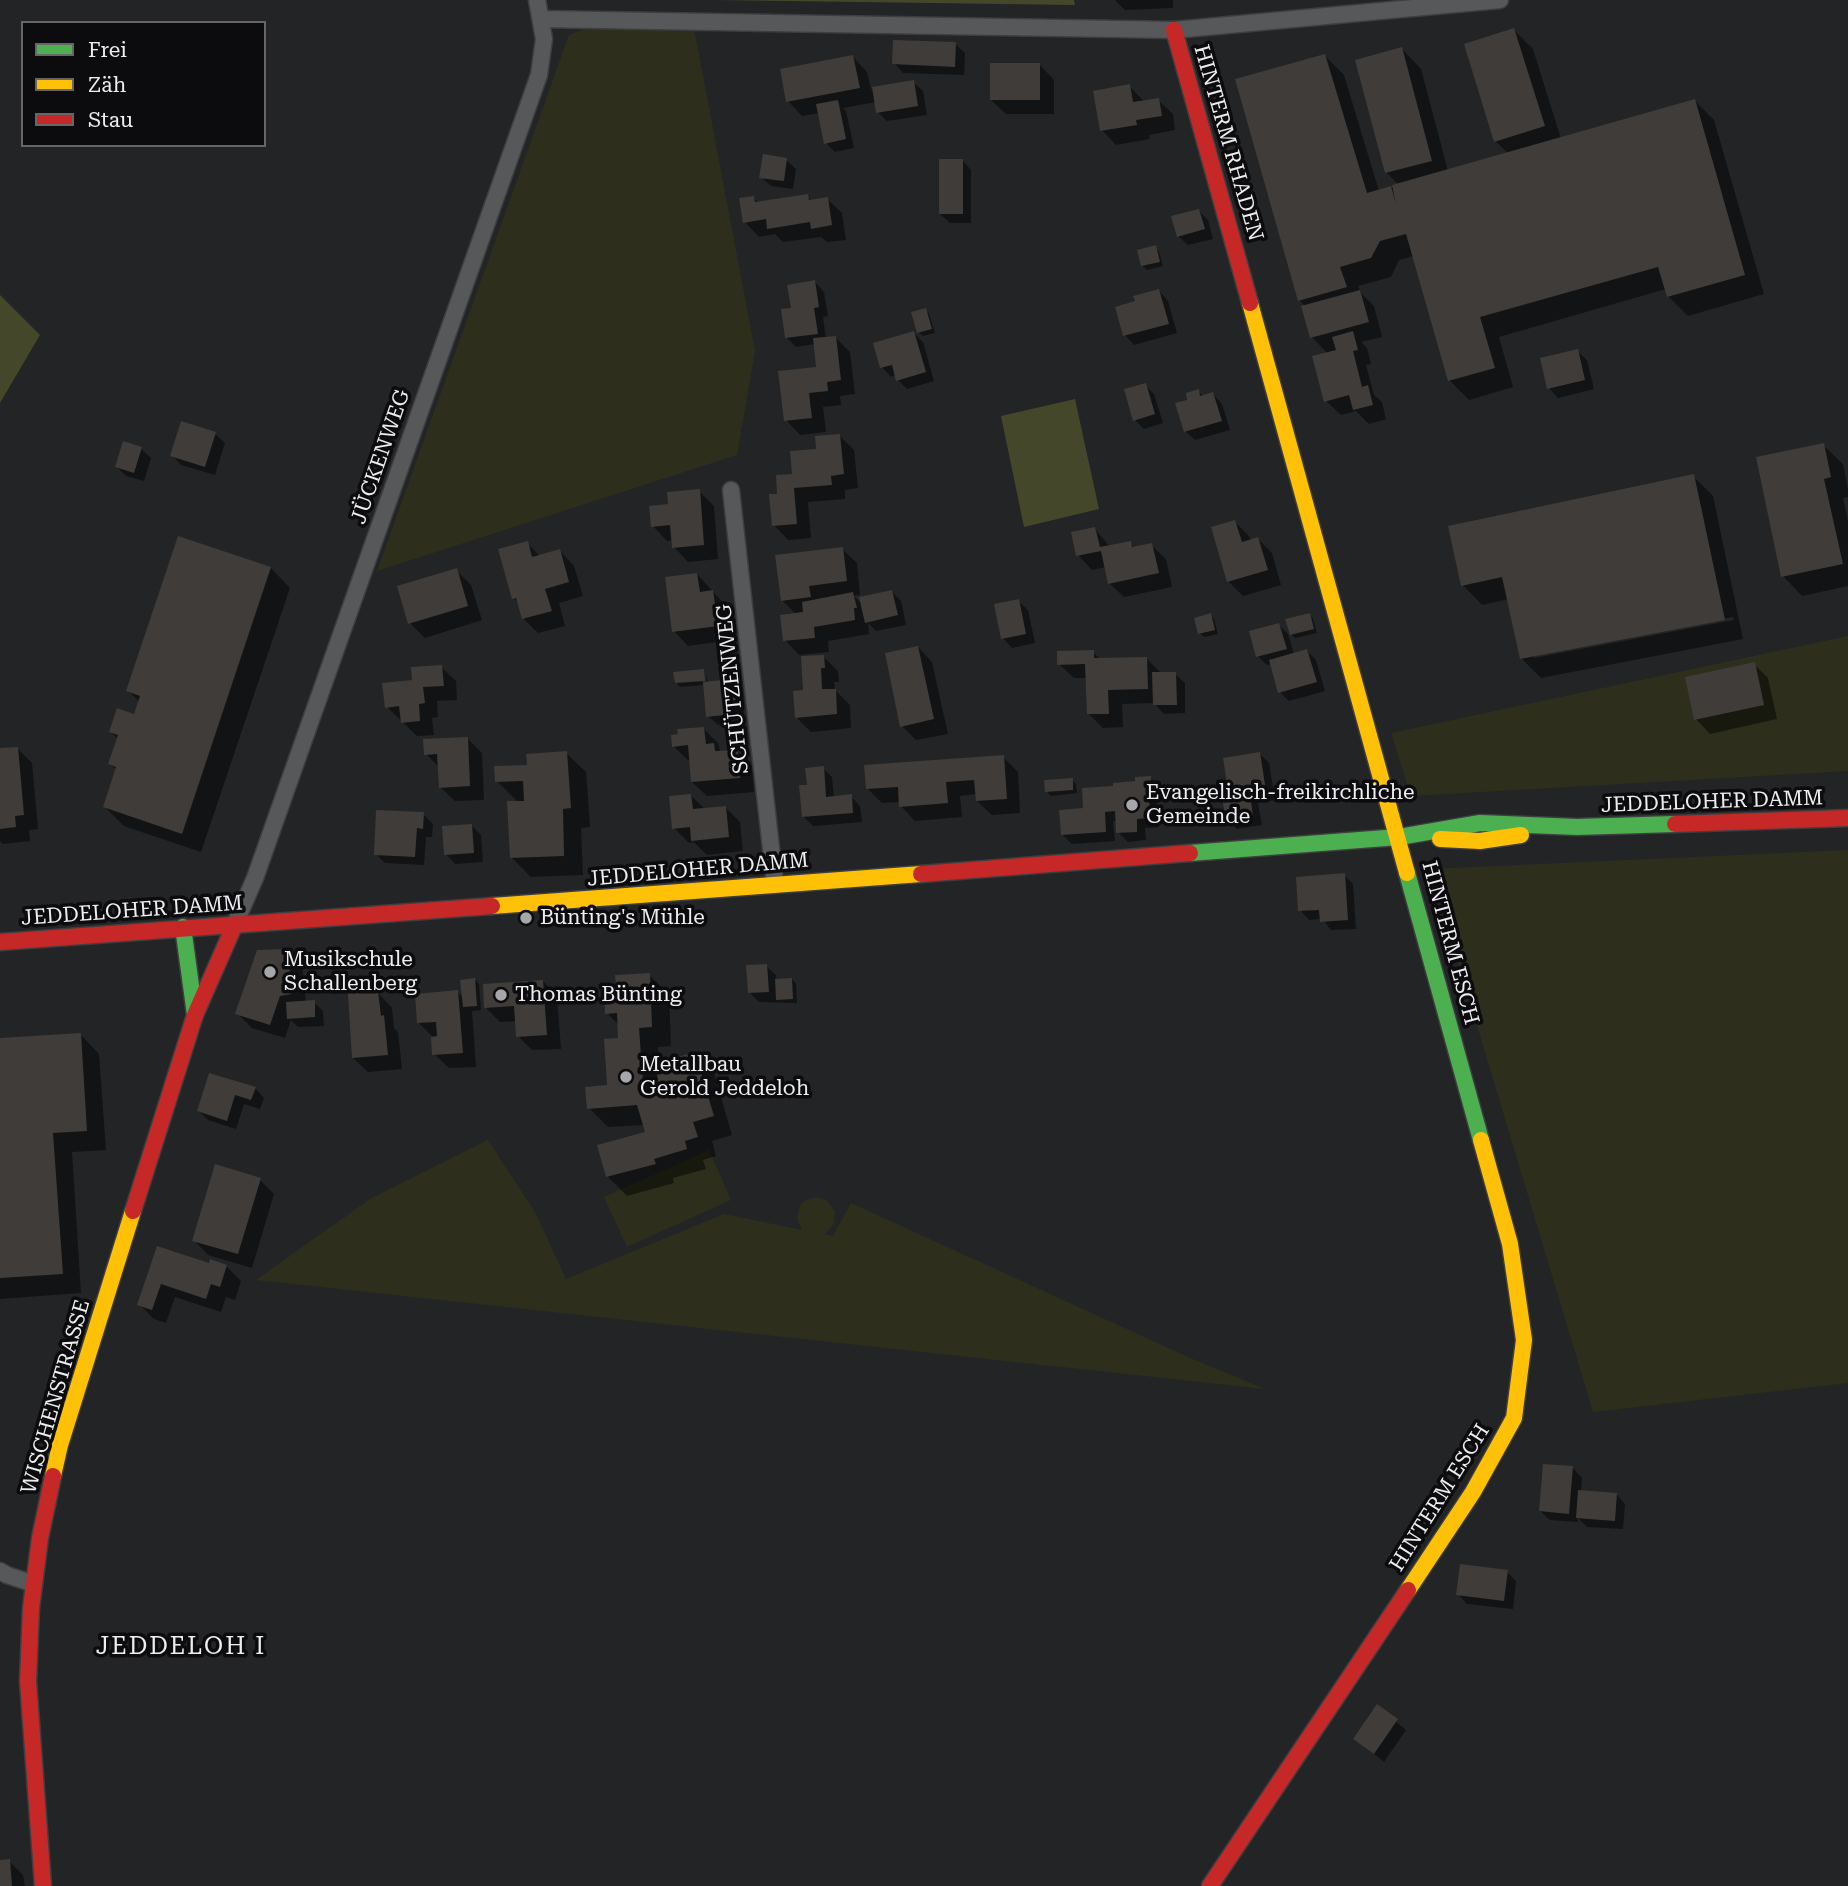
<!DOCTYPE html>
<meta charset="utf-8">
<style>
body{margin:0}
#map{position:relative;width:1848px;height:1886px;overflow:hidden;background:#232426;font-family:"Roboto Serif",serif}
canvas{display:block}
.legend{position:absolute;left:21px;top:21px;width:245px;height:126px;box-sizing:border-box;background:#0c0c0e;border:2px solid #666669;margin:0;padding:9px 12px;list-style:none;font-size:21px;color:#ededf1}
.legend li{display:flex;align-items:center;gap:14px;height:35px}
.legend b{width:35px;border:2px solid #666669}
</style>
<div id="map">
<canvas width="1848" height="1886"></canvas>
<ul class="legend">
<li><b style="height:9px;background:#4caf50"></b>Frei</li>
<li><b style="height:9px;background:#ffc107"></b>Zäh</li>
<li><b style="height:9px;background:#c62828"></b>Stau</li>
</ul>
</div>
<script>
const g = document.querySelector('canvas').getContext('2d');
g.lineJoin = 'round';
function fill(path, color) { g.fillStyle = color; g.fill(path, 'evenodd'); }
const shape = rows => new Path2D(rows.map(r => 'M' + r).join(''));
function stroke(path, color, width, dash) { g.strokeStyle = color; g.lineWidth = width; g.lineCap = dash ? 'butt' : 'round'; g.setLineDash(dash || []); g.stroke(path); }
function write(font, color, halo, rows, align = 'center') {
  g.font = font + ' "Roboto Serif",serif'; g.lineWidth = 7; g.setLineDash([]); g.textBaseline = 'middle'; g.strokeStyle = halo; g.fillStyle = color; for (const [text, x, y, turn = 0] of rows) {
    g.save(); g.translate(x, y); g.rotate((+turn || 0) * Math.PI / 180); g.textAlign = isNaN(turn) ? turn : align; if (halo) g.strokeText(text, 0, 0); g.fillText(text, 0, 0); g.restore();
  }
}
const green = shape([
 [591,26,694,28,755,351,737,455,377,571,569,35],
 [1848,636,1848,771,1411,796,1391,733],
 [1848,850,1848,1383,1593,1412,1430,869],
 [488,1140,535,1212,566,1279,724,1214,802,1230,797,1218,800,1206,804,1201,816,1197,828,1201,835,1212,834,1224,825,1234,833,1236,851,1203,1188,1357,1265,1389,256,1280,370,1199],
 [709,1150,731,1200,627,1247,604,1197]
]);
const forest = shape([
 [715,0,1074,0,1075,5],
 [0,295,40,335,0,403],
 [1075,399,1099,509,1024,527,1001,416]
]);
const shadow = shape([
 [1173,0,1173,8,1125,10,1115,0],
 [1514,30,1533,49,1561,139,1694,100,1714,120,1764,294,1688,316,1668,296,1666,289,1499,337,1513,387,1469,400,1449,380,1414,256,1399,260,1391,277,1358,286,1361,293,1374,306,1382,337,1361,342,1367,348,1371,364,1366,365,1374,395,1382,402,1386,419,1369,424,1356,411,1341,415,1326,401,1328,354,1312,337,1305,306,1299,300,1325,56,1344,75,1379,191,1399,185,1387,173,1402,49,1421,69,1448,171,1509,154,1495,141],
 [955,44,965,53,964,75,903,73,894,63],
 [853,57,867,72,871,89,913,82,923,91,927,115,887,121,878,112,876,102,843,108,846,111,854,148,835,152,826,143,819,113,802,116,788,101],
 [1040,65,1054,80,1054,114,1006,114,991,100],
 [1129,86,1144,101,1158,100,1173,114,1175,130,1149,135,1150,139,1116,145,1102,130],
 [786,160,796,169,793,189,771,186,761,177],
 [962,160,971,170,971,223,950,223,940,214],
 [807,196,812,201,827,199,842,213,846,240,827,242,821,237,783,242,775,234,759,237,745,222,753,198,759,203],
 [1199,211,1208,220,1213,239,1188,245,1178,236],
 [1155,247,1159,252,1163,266,1147,270,1142,265],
 [815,282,824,292,828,316,823,317,826,339,836,338,850,352,855,394,840,396,841,405,823,407,826,432,800,435,786,420,818,368,815,344,796,347,787,338,793,309],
 [1159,291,1168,301,1177,333,1134,345,1125,335,1137,303],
 [925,310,929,314,935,333,923,336,918,332],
 [914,333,923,342,934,381,907,389,898,380,896,375,891,377,882,367],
 [1577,351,1587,360,1594,389,1558,398,1549,388],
 [1145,385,1154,394,1163,423,1144,429,1135,420],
 [1198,391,1204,397,1213,394,1222,404,1230,430,1195,440,1185,431,1190,401],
 [215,434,225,443,215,475,181,465,172,455],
 [839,435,854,450,858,488,845,490,845,499,808,502,811,538,788,540,774,525,794,476,818,450],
 [1823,445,1843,464,1848,489,1848,497,1843,498,1848,521,1848,586,1802,596,1783,576],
 [141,449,151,458,144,481,126,476,117,467],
 [1693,476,1713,496,1743,639,1541,678,1521,658,1509,599,1482,605,1463,585],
 [1733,617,1734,620,1534,658,1534,655],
 [699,491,714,506,718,559,688,562,674,547,673,540,667,541,653,526,670,505],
 [1235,522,1249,536,1251,541,1258,539,1272,553,1281,585,1243,596,1228,581],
 [1095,529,1110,547,1130,543,1135,548,1151,545,1166,559,1172,587,1124,597,1109,583,1106,567,1092,570,1078,555],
 [527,543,541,557,560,551,574,566,583,596,559,603,565,626,538,633,523,618,519,604,514,598],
 [842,549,857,563,860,595,854,596,863,605,892,592,901,601,906,625,876,631,868,623,869,634,828,641,829,652,799,655,785,640,797,615,782,600],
 [271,568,290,588,201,852,124,826,105,807,117,770,110,764,118,739,111,732,135,717,140,702,128,691],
 [456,570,471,585,482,620,425,638,410,623],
 [697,574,727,607,732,640,688,646,674,631],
 [1018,601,1028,610,1035,643,1012,648,1003,638],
 [1309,614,1313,619,1317,633,1295,638,1291,634],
 [1210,615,1214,619,1218,634,1204,637,1200,633],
 [1279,625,1288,634,1294,654,1307,651,1316,660,1325,691,1289,701,1280,692,1272,664,1267,665,1258,656],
 [918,647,932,662,948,734,916,740,902,726],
 [1093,652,1101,660,1146,658,1162,674,1175,674,1185,683,1185,713,1164,714,1154,703,1122,704,1123,727,1103,728,1088,713,1087,678,1074,678,1059,664],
 [824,657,838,671,839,682,834,682,835,690,850,705,851,728,811,732,796,717,804,692],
 [1754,664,1768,678,1777,719,1710,734,1696,719],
 [441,667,456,681,457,700,437,701,438,717,432,718,434,735,417,736,387,707,414,682],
 [703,671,705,673,702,673,703,685,680,687,676,682],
 [706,674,708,683,732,680,742,690,744,713,731,715,732,724,718,725,708,716],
 [704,729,718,743,721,753,737,751,752,766,754,792,707,796,692,782,691,760,688,760,673,746],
 [468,739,482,753,484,800,455,801,440,787,440,768,426,754],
 [17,748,32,763,38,829,29,830,30,841,3,844,0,841,0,750],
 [566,753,586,772,590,827,581,828,583,875,531,877,511,857,519,803,497,781],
 [1260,754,1269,763,1275,800,1258,803,1262,825,1237,829,1228,820,1231,798],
 [1003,757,1018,772,1020,813,992,815,977,801,977,794,960,796,962,817,915,821,901,806,900,802,882,803,867,788],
 [823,768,832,777,834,798,851,796,860,806,862,822,813,826,804,817,809,786],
 [1151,778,1160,787,1161,801,1157,801,1159,827,1145,828,1146,840,1128,842,1118,832,1117,821,1113,821,1115,841,1072,844,1062,834,1085,809],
 [1072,780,1076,784,1077,793,1051,796,1046,791],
 [691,796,705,809,725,807,740,822,743,851,707,855,694,842,689,843,674,828],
 [423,814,433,824,432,837,426,837,424,865,385,863,376,854],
 [472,826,481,835,483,862,455,864,446,854],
 [1344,875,1353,884,1356,929,1331,930,1322,919,1309,920,1300,910],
 [288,951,302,965,306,1002,314,1002,323,1011,324,1026,298,1027,291,1020,285,1038,252,1028,237,1013],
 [766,966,776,975,776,980,792,979,796,984,797,1003,759,1002,750,993],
 [649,975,669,994,671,1046,658,1047,659,1064,694,1054,714,1073,732,1135,712,1141,716,1156,703,1160,706,1169,673,1178,674,1183,627,1196,607,1176,647,1133,644,1125,608,1127,589,1108,609,1087,620,1039,620,1026,607,1013,618,987],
 [475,980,479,984,481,1010,472,1011,476,1067,449,1068,434,1054,433,1037,419,1023,457,992,464,998],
 [543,981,557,996,561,1049,532,1050,518,1036,517,1021,500,1022,486,1008],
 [378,993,392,1008,394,1028,398,1032,402,1069,368,1072,353,1058],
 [80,1034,99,1054,106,1150,72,1152,81,1293,0,1299,0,1040],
 [210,1075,255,1088,264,1098,260,1109,244,1104,236,1129,208,1120,199,1111],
 [260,1180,274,1194,252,1268,208,1255,194,1240],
 [158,1248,210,1266,226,1266,241,1281,235,1300,226,1297,221,1312,175,1297,166,1323,154,1319,139,1304],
 [1573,1468,1582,1478,1581,1492,1616,1494,1625,1504,1623,1529,1587,1527,1578,1518,1578,1522,1550,1520,1540,1511],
 [1507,1572,1516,1581,1513,1609,1467,1604,1458,1594],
 [1378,1707,1406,1730,1384,1762,1355,1739],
 [9,1861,23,1875,25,1886,0,1886,0,1862]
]);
const building = shape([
 [1514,28,1545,126,1494,142,1464,44],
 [893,40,956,42,955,67,892,64],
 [1402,47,1432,161,1385,173,1355,60],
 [1325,54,1367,193,1391,186,1396,204,1392,185,1695,99,1745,275,1667,297,1658,267,1480,317,1495,368,1448,381,1406,234,1380,241,1371,258,1340,267,1347,287,1298,301,1235,79],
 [853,55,860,88,786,102,780,69],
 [990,63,1040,63,1040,100,990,100],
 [914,80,918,106,876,113,872,87],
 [1130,84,1133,102,1159,98,1162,116,1136,120,1137,125,1100,131,1093,91],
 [838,100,846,139,824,144,816,104],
 [763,154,787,158,784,181,759,178],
 [939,159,963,159,963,214,939,214],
 [808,194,809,200,828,197,832,225,811,229,810,222,767,229,766,219,743,223,739,198,754,196,755,202],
 [1199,209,1205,229,1177,237,1171,216],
 [1156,245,1160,262,1141,266,1137,250],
 [815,280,819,307,814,308,818,334,785,338,781,309,791,308,787,285],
 [1159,289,1169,324,1123,336,1115,307,1135,301,1133,296],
 [1360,290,1369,322,1310,338,1301,306],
 [926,308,932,329,917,333,911,312],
 [914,331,926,372,896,381,892,365,880,368,873,343],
 [1353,331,1358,350,1353,351,1362,387,1368,385,1373,405,1353,410,1349,395,1324,402,1312,356,1336,350,1332,337],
 [836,336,841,380,827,382,828,391,809,393,812,418,784,421,778,371,816,367,813,338],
 [1578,349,1585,380,1547,389,1540,358],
 [1146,383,1155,414,1133,421,1124,389],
 [1199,389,1200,396,1213,392,1222,421,1184,432,1175,403,1187,400,1186,393],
 [181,421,216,432,205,467,170,456],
 [840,434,844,474,831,476,832,485,794,488,797,524,772,526,769,494,777,494,776,475,792,474,790,451,816,449,815,436],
 [123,441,142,447,134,473,115,467],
 [1824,443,1831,477,1824,479,1843,564,1781,577,1756,457],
 [1694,474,1725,620,1520,659,1502,577,1461,586,1448,526],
 [700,489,704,545,672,548,670,525,651,527,649,506,668,504,667,492],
 [1235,520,1242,542,1258,537,1268,570,1227,582,1211,527],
 [1095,527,1100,547,1131,541,1132,547,1152,543,1159,573,1108,584,1101,551,1076,556,1071,532],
 [178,536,271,567,182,834,103,807,116,767,108,764,118,735,109,732,117,708,134,714,140,696,126,691],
 [528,541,532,557,560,549,569,582,545,589,552,611,522,619,516,598,512,599,498,549],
 [843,547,847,581,809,586,811,597,781,601,775,555],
 [457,568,468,606,408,624,397,586],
 [697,573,700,592,713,590,718,626,672,632,665,577],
 [892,590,898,615,865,623,859,597],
 [853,592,857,608,854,608,855,620,814,627,815,638,783,641,780,615,803,612,802,602],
 [1019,599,1026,634,1001,639,994,604],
 [1211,613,1215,630,1198,634,1194,618],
 [1310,613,1314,629,1290,635,1285,619],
 [1279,623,1287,649,1256,657,1249,631],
 [918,646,934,719,900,727,885,653],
 [1307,649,1317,682,1278,693,1269,660],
 [1094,650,1094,658,1147,657,1148,689,1108,690,1109,714,1087,714,1085,664,1057,665,1057,651],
 [824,655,825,668,821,668,822,689,836,689,837,714,795,718,793,691,803,690,801,656],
 [1755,662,1764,705,1694,720,1685,677],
 [442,665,444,686,423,687,425,703,419,704,420,721,401,723,399,706,385,708,382,683,412,680,411,667],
 [704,669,705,681,675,683,673,672],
 [1152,672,1176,672,1177,705,1153,705],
 [733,679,736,704,723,706,724,715,706,717,703,682],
 [704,727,706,744,714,743,715,751,738,750,740,778,691,782,688,745,672,747,671,735,678,734,677,729],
 [468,737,470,786,439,788,437,754,424,755,423,739],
 [18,747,24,815,15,816,16,827,0,829,0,748],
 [567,751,571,808,563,809,564,856,510,858,507,801,524,801,523,781,495,782,494,766,527,765,526,754],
 [1260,752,1266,791,1250,794,1253,816,1226,821,1222,797,1229,796,1223,758],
 [1004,755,1007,799,976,801,974,780,946,782,948,803,899,807,898,787,866,789,864,765],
 [824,766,826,797,852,794,853,813,802,817,799,785,807,785,805,768],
 [1151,776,1152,792,1149,792,1150,818,1137,819,1137,832,1116,833,1115,811,1105,812,1106,832,1061,835,1059,810,1083,808,1082,788,1113,786,1113,783,1135,781,1135,777],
 [1073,778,1073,790,1045,792,1044,780],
 [691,794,693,809,726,806,729,837,691,841,690,827,672,829,669,796],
 [376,810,424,812,423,829,417,828,415,857,374,855],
 [472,824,474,853,444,855,442,826],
 [1345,873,1348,920,1320,922,1319,910,1298,911,1296,877],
 [288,949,292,994,280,996,270,1025,235,1014,257,950],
 [767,964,769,992,748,993,746,965],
 [650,973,652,1027,639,1028,643,1083,658,1079,654,1064,695,1052,714,1116,693,1122,698,1137,685,1141,687,1149,654,1159,656,1164,606,1177,597,1145,645,1132,637,1105,587,1109,585,1087,607,1085,604,1039,618,1038,617,1013,605,1014,604,986,616,985,615,975],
 [475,978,477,1006,463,1007,460,980],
 [792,978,793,999,776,1000,775,979],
 [543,980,547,1035,516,1037,514,1006,484,1008,483,984],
 [458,990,463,1053,432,1055,431,1037,437,1036,436,1022,417,1023,415,994],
 [378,991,381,1016,384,1015,388,1055,352,1058,348,994],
 [315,1000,315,1017,287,1019,286,1002],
 [81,1033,87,1131,53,1133,63,1274,0,1278,0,1038],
 [209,1073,256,1087,251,1100,235,1095,227,1121,197,1111],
 [215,1164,261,1178,238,1254,192,1241],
 [157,1246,209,1263,210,1259,227,1265,220,1287,211,1284,206,1299,161,1284,152,1310,137,1305],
 [1543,1464,1573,1466,1569,1514,1539,1511],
 [1578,1490,1617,1493,1615,1521,1576,1518],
 [1460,1564,1508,1570,1504,1601,1456,1595],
 [1377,1704,1398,1719,1374,1754,1353,1739],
 [10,1859,12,1886,0,1886,0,1860]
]);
const street = shape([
 [541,19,1174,30,1500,0],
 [731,490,775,884],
 [235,924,255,878,539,75,544,39,537,0],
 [0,1571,7,1575,34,1584]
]);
const fast = shape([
 [1190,853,1399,837,1480,823,1577,827,1675,824],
 [1407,873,1481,1140],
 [183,927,195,1015]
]);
const slow = shape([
 [1250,303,1407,873],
 [1440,839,1480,841,1521,835],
 [492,906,921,874],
 [53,1476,60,1445,133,1211],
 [1408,1590,1473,1492,1514,1418,1524,1340,1510,1244,1481,1140]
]);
const jam = shape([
 [1174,30,1250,303],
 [1675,824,1848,818],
 [921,874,1190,853],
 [0,942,492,906],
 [133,1211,195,1015,235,924],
 [43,1886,28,1681,31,1608,40,1538,53,1476],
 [1210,1886,1408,1590]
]);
const markers = [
 [1132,805,7,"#a6a7aa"],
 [526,918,7,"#a6a7aa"],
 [270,972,7,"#a6a7aa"],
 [501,995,7,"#a6a7aa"],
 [626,1077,7,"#a6a7aa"]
];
const streetNames = [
 ["HINTERM RHADEN",1228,143,74],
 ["JÜCKENWEG",381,457,-71],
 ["SCHÜTZENWEG",733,689,-96],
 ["JEDDELOHER DAMM",1712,802,-2],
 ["JEDDELOHER DAMM",698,870,-5],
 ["JEDDELOHER DAMM",132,911,-4],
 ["HINTERM ESCH",1450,943,75],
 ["WISCHENSTRASSE",56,1397,-74],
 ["HINTERM ESCH",1440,1498,-58]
];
const poiNames = [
 ["Evangelisch-freikirchliche",1146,793],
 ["Gemeinde",1146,817],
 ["Bünting's Mühle",540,918],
 ["Musikschule",284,960],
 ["Schallenberg",284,984],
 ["Thomas Bünting",515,995],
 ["Metallbau",640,1065],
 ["Gerold Jeddeloh",640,1089]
];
const quarterNames = [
 ["JEDDELOH I",181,1647]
];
fill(green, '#2d2f1c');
fill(forest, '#45472b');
fill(shadow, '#0007');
fill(building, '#403c39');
stroke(street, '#3e3e40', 19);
stroke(fast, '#3e3e40', 19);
stroke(slow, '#3e3e40', 19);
stroke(jam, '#3e3e40', 19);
stroke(street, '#57585a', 16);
stroke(fast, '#4caf50', 16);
stroke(slow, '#ffc107', 16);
stroke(jam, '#c62828', 16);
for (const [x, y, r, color] of markers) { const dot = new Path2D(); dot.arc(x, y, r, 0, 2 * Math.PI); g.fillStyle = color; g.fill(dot); stroke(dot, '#0c0c0e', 2.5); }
write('21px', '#ededf1', '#0c0c0e', streetNames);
write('21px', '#ededf1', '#0c0c0e', poiNames, 'left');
g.letterSpacing = '2px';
write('24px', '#ededf1', '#0c0c0e', quarterNames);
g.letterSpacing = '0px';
</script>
